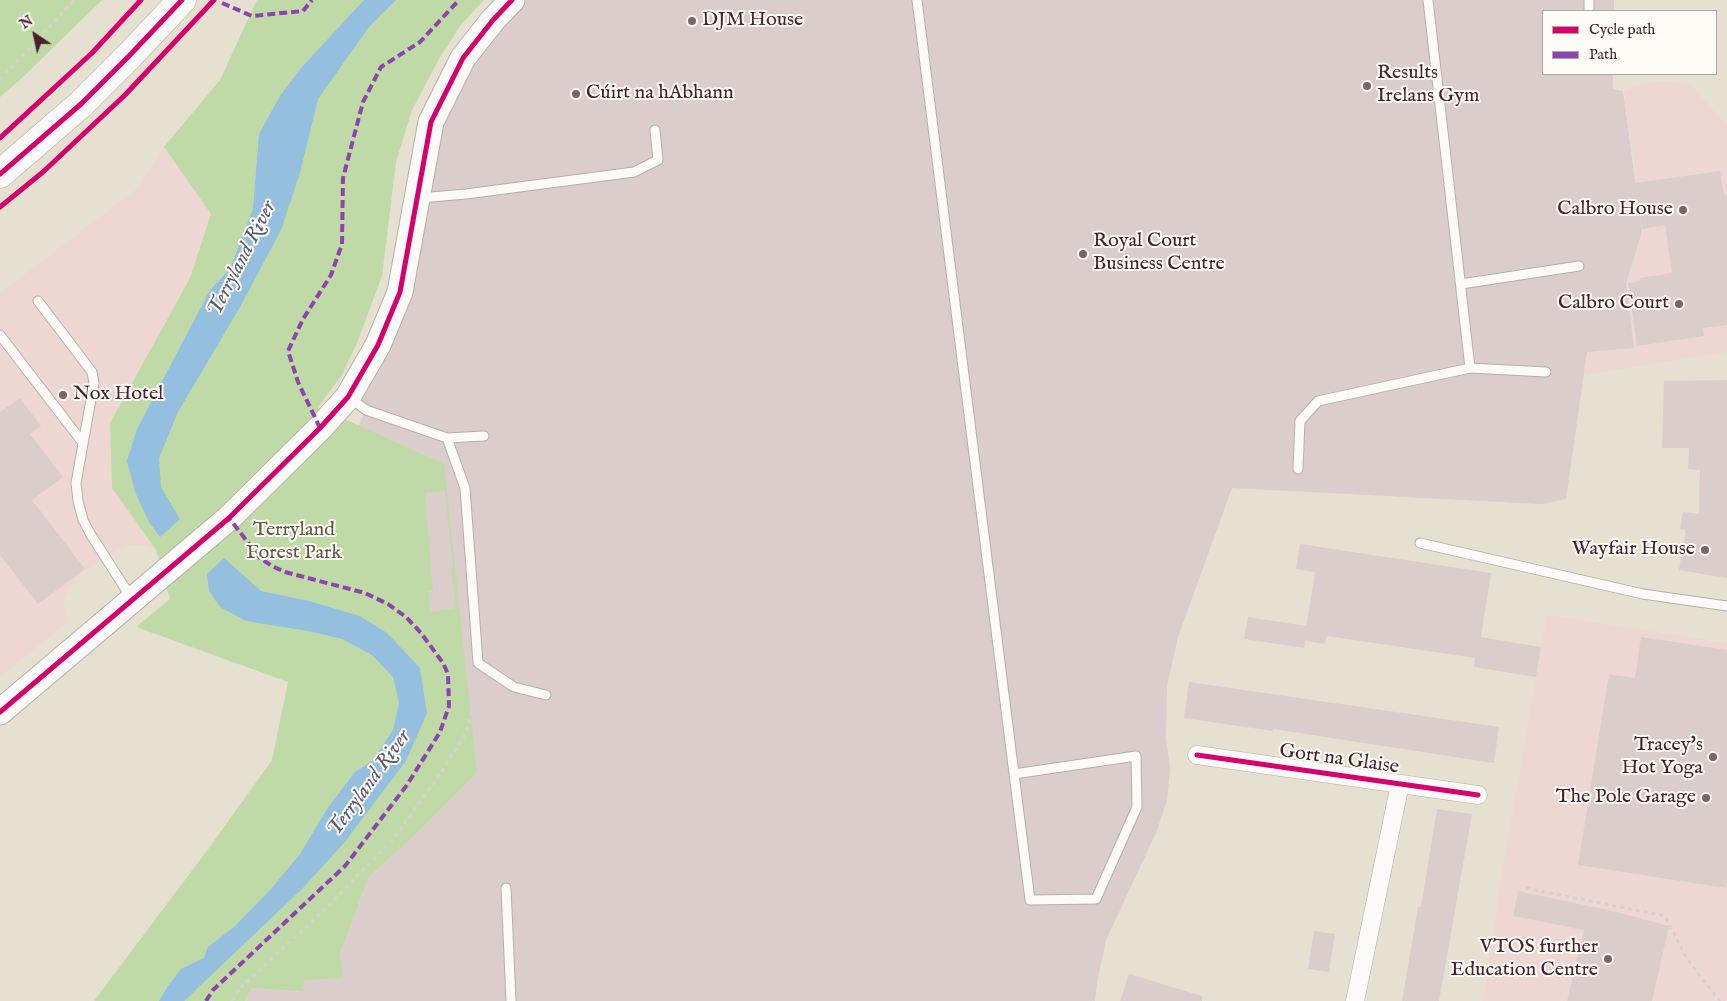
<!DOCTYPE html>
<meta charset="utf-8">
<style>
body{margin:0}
#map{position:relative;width:1727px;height:1001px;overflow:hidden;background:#e5e0d0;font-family:"IM FELL English",serif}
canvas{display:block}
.legend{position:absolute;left:1542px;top:10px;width:175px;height:65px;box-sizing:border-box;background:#fdfcf7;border:1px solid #b5a4a5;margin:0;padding:6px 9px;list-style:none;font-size:15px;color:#4a1f2b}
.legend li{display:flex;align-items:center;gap:10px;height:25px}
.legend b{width:25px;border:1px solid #b5a4a5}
.north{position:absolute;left:10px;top:10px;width:50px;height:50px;-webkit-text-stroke:4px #fdfcf7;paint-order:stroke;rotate:326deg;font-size:14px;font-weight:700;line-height:20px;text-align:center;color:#4a1f2b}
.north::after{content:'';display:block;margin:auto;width:18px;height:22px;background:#4a1f2b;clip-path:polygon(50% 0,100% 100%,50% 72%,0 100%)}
</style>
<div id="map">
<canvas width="1727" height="1001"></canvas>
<ul class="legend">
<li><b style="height:6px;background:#d6006c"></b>Cycle path</li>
<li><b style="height:6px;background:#8e44ad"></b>Path</li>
</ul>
<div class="north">N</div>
</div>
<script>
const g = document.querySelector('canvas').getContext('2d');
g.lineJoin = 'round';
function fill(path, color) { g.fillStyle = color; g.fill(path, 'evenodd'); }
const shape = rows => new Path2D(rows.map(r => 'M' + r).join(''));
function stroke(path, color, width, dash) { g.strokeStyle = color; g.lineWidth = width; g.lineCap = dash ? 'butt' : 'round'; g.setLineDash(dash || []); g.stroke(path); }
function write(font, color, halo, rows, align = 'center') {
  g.font = font + ' "IM FELL English",serif'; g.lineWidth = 4; g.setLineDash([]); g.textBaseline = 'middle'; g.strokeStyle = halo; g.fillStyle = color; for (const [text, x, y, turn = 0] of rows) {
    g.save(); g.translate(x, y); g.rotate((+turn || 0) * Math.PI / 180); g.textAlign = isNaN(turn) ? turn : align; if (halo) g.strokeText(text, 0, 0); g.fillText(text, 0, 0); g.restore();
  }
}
const built = shape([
 [1664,81,1690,84,1727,126,1727,352,1585,375,1588,353,1635,348,1626,283,1643,231,1624,90,1652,82],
 [164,147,211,214,190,278,110,423,112,488,156,550,143,545,128,545,119,549,92,566,70,584,64,599,65,611,69,621,0,677,0,293,138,188],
 [1547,615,1727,643,1727,1001,1483,1001,1503,867]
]);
const industrial = shape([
 [512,0,1614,0,1614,11,1543,11,1543,74,1613,74,1613,89,1623,91,1642,232,1626,283,1634,348,1587,352,1566,499,1543,504,1232,488,1178,637,1167,685,1166,738,1170,769,1167,800,1156,833,1106,940,1097,983,1095,1001,245,1001,252,988,302,992,303,980,340,954,369,877,413,837,477,773,358,427,366,410,348,397,378,345,431,122]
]);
const green = shape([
 [0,0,102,0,21,79,0,97],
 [257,0,484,0,460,26,438,61,412,110,396,162,382,276,357,343,342,375,318,407,444,464,477,773,413,837,369,877,340,954,343,978,304,980,303,992,252,988,245,1001,94,1001,209,848,272,760,288,682,136,627,170,599,156,550,112,488,110,423,190,278,211,214,164,147,220,80]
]);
const water = shape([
 [364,0,396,0,369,27,318,99,300,173,281,230,240,307,178,412,159,458,161,487,180,519,160,537,149,522,135,492,127,461,137,429,210,290,230,269,253,209,259,134,280,96,301,68],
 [224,558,261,591,309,601,360,616,387,633,420,668,427,713,406,761,344,843,302,889,184,1001,159,1001,168,986,181,969,204,958,208,947,234,927,272,888,300,854,327,809,354,773,373,760,393,730,399,703,393,677,372,655,342,639,308,631,246,621,220,607,209,591,207,574]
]);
const building = shape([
 [563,0,724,0,727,42,658,47,665,120,643,123,632,144,555,153,558,166,535,172,486,177,463,168,475,127,493,87,511,59,531,32],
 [781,0,868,0,871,28,785,37],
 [969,0,1134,0,1143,89,1169,86,1175,142,1033,156,1027,96,971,102,967,56,974,55],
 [1171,0,1349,0,1356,66,1377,63,1382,117,1387,116,1403,259,1212,281,1195,138,1213,136,1205,65,1178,67],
 [1488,0,1543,0,1543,74,1583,74,1601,237,1514,246],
 [860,154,862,175,880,173,885,234,844,238,848,281,843,282,846,320,914,316,920,410,729,424,727,399,580,417,581,418,512,427,502,342,512,341,503,266,488,268,482,224,683,199,681,171],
 [1720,171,1724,195,1727,194,1727,325,1703,328,1704,336,1637,346,1628,283,1640,281,1640,278,1672,273,1665,225,1642,229,1635,183],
 [1133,219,1139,285,1178,282,1182,328,1159,330,1164,403,995,415,990,343,987,343,984,297,1033,293,1027,229],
 [1598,279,1605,300,1516,330,1509,309],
 [1727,380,1727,578,1679,570,1686,530,1680,529,1683,512,1699,514,1700,470,1688,469,1689,448,1662,448,1664,381],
 [1264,397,1164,651,1121,659,1128,714,1075,721,1072,699,1084,697,1073,632,1138,618,1222,401],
 [20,398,41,426,30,434,63,477,32,500,85,569,38,604,0,555,0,412],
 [1340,407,1547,417,1543,504,1335,493],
 [445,491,453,567,450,567,456,608,431,612,428,591,433,591,425,493],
 [1300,544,1491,573,1481,637,1541,647,1536,677,1474,667,1475,658,1327,636,1325,644,1305,641,1304,648,1244,639,1248,617,1306,626,1306,629,1315,572,1296,569],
 [1641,637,1727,650,1727,879,1726,888,1578,865,1609,674,1635,678],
 [992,670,1014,1001,544,1001,528,768,602,763,604,793,675,788,668,692],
 [1189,682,1499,727,1494,763,1273,729,1273,731,1184,718],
 [1437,809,1472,814,1439,1001,1402,1001,1418,907,1421,907],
 [469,867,475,955,429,960,428,950,405,950,402,871],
 [1518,891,1617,912,1669,926,1652,1001,1567,1001,1584,930,1513,916],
 [1314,931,1335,934,1329,972,1308,969],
 [1129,974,1202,996,1202,1001,1120,1001]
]);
const path = shape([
 [0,80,74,0],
 [1526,888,1665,916,1687,959,1720,1001],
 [232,1001,240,988,321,913,395,837,440,774,466,733,476,696,477,681]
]);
const lane = shape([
 [917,0,1014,774,1030,900,1096,899,1137,807,1136,756,1014,774],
 [1428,0,1470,368],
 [1589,0,1589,11],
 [419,198,466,194,634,172,658,160,655,130],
 [1461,284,1579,266],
 [38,301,92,372,94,383,76,483,78,501,83,520,91,535,132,599],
 [0,335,83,443],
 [350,398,366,410,447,438,484,436],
 [447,438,465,488,478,663,514,687,546,695],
 [1298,469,1300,421,1318,401,1470,368,1546,372],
 [1420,543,1643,594,1727,606],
 [506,888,511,1001]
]);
const street = shape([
 [1197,755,1478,795],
 [1355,1001,1400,784]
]);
const secondary = shape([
 [0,712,229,518,320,428,348,397,378,345,400,292,431,122,463,58,493,20,512,0]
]);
const highway = shape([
 [0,174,81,104,129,56,182,0]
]);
const quiet = shape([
 [222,3,252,16,303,11,312,0],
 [320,428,298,382,288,351,303,319,331,275,342,244,343,178,363,102,381,67,420,42,459,0],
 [206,1001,213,990,345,866,407,785,440,732,449,706,448,674,443,663,421,633,406,617,388,604,365,593,285,572,272,566,260,558,229,518]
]);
const cycleway = shape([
 [0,138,92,53,141,0],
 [0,174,81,104,129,56,182,0],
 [0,207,43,172,125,95,214,0],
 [0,712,229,518,320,428,348,397,378,345,400,292,431,122,463,58,493,20,512,0],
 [1197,755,1478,795]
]);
const markers = [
 [692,21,5,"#806365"],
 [1367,86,5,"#806365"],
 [576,94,5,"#806365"],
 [1683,210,5,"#806365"],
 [1083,254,5,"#806365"],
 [1679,304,5,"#806365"],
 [63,395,5,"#806365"],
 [1705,550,5,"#806365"],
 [1713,757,5,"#806365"],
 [1706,798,5,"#806365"],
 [1608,959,5,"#806365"]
];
const poiNames = [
 ["DJM House",702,21,"left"],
 ["Results",1377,74,"left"],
 ["Irelans Gym",1377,97,"left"],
 ["Cúirt na hAbhann",586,94,"left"],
 ["Calbro House",1673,210],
 ["Royal Court",1093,242,"left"],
 ["Business Centre",1093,265,"left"],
 ["Calbro Court",1669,304],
 ["Nox Hotel",73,395,"left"],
 ["Wayfair House",1695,550],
 ["Tracey's",1703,746],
 ["Hot Yoga",1703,769],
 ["The Pole Garage",1696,798],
 ["VTOS further",1598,948],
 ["Education Centre",1598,971]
];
const parkNames = [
 ["Terryland",294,531],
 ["Forest Park",294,554]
];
const streetNames = [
 ["Gort na Glaise",1339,760,8]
];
const waterNames = [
 ["Terryland River",243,259,-63],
 ["Terryland River",370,784,-54]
];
fill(built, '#eed7d3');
fill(industrial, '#dacdcc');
fill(green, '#c0daa7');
fill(water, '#94bfdf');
fill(building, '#dccdcd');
stroke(lane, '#b7b0a6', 11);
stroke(street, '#b7b0a6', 19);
stroke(secondary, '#b7b0a6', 27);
stroke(highway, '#b7b0a6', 29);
stroke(path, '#d5d2ce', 3, [4, 4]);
stroke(lane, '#fbfaf8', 9);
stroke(street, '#fbfaf8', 18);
stroke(secondary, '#fbfaf8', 25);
stroke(highway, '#fbfaf8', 28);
stroke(quiet, '#8e44ad', 4, [8, 4]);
stroke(cycleway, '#d6006c', 5);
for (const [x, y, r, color] of markers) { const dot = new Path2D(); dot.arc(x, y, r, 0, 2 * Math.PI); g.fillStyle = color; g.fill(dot); stroke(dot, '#fdfcf7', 2); }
write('20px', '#4a1f2b', '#fdfcf7', poiNames, 'right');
write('20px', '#645646', '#fdfcf7', parkNames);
write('20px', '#4a1f2b', '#fdfcf7', streetNames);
write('italic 21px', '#5a5975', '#fdfcf7', waterNames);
</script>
